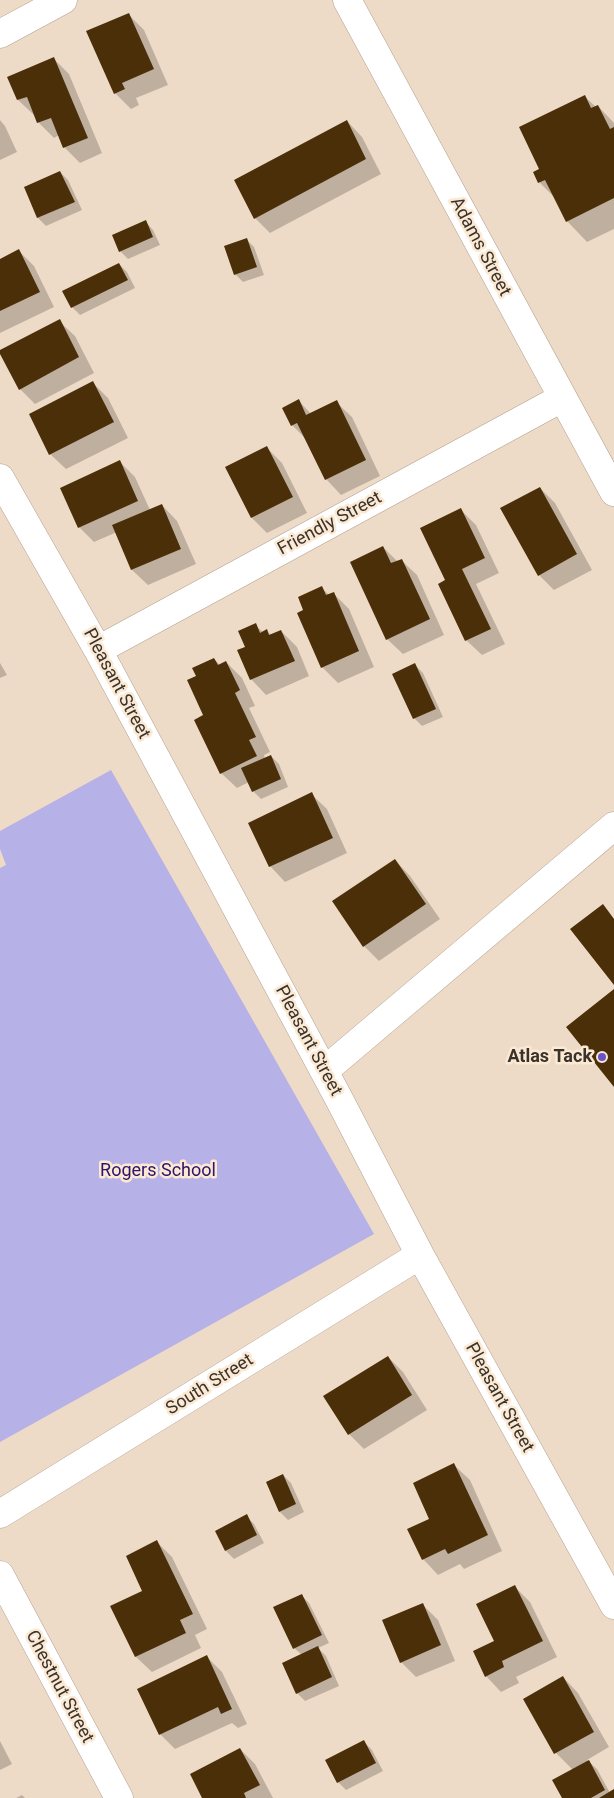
<!DOCTYPE html>
<style>
body{margin:0}
canvas{display:block;background:#eedbc7}
</style>
<canvas width="614" height="1798"></canvas>
<script>
const g = document.querySelector('canvas').getContext('2d');
g.lineJoin = 'round';
function fill(path, color) { g.fillStyle = color; g.fill(path, 'evenodd'); }
const shape = rows => new Path2D(rows.map(r => 'M' + r).join(''));
function stroke(path, color, width, dash) { g.strokeStyle = color; g.lineWidth = width; g.lineCap = dash ? 'butt' : 'round'; g.setLineDash(dash || []); g.stroke(path); }
function write(font, color, halo, rows, align = 'center') {
  g.font = font + ' Roboto,sans-serif'; g.lineWidth = 5; g.setLineDash([]); g.textBaseline = 'middle'; g.strokeStyle = halo; g.fillStyle = color; for (const [text, x, y, turn = 0] of rows) {
    g.save(); g.translate(x, y); g.rotate((+turn || 0) * Math.PI / 180); g.textAlign = isNaN(turn) ? turn : align; if (halo) g.strokeText(text, 0, 0); g.fillText(text, 0, 0); g.restore();
  }
}
const green = shape([
 [111,770,374,1234,0,1442,0,868,6,865,0,849,0,831]
]);
const shadow = shape([
 [128,14,144,30,168,85,136,98,139,105,131,109,115,93],
 [54,59,69,74,102,153,80,163,64,147,59,135,54,138,38,122,35,114,34,115,18,100,9,78],
 [584,96,596,107,598,106,614,123,614,229,587,242,567,221,555,198,539,182,541,169],
 [0,120,5,126,17,152,0,160],
 [347,121,362,137,381,174,270,233,255,218],
 [60,172,68,180,82,210,46,226,38,218,25,188],
 [146,222,153,230,160,245,128,259,120,251],
 [246,239,254,247,264,275,243,282,235,274],
 [19,251,34,266,54,307,0,333,0,260],
 [119,264,127,272,135,288,80,315,72,307],
 [59,321,75,336,94,373,35,404,20,389],
 [93,383,108,398,128,438,66,469,50,454],
 [299,401,311,414,336,402,352,417,380,476,341,495,326,479,306,439,292,425],
 [267,448,282,463,307,513,267,533,252,518],
 [120,462,135,477,150,510,162,505,177,521,196,564,148,585,132,570,117,532,94,542,79,527],
 [540,488,555,503,592,570,554,590,539,575],
 [461,510,476,525,499,573,476,584,505,644,482,655,466,640,447,581],
 [383,547,398,562,401,560,417,575,444,635,403,654,387,639],
 [322,588,329,595,333,593,349,609,374,667,338,683,322,667,305,611],
 [255,625,263,632,267,631,272,636,281,631,297,647,309,676,266,695,251,679,246,647],
 [214,659,220,665,226,662,242,678,255,706,249,708,270,752,264,755,265,759,271,756,279,764,288,787,261,799,253,791,249,782,237,788,221,773,205,716,198,677],
 [0,663,7,675,0,678],
 [415,665,423,673,443,717,422,726,414,718],
 [311,794,327,809,347,853,285,882,270,866],
 [395,860,410,876,440,919,379,961,364,946],
 [388,1357,403,1372,427,1410,364,1449,349,1434],
 [454,1465,470,1480,502,1551,464,1569,460,1564,438,1575,423,1559,431,1519],
 [283,1475,291,1483,304,1512,288,1520,280,1512,267,1482],
 [246,1516,254,1524,264,1543,234,1559,226,1551,216,1531],
 [157,1542,172,1557,207,1629,195,1635,201,1648,152,1672,136,1657,112,1607,144,1592],
 [515,1587,530,1602,557,1657,516,1677,519,1683,501,1692,486,1676,495,1642],
 [301,1595,309,1603,329,1643,318,1648,326,1656,339,1686,305,1701,297,1693,302,1655,294,1648],
 [423,1605,438,1620,455,1661,416,1677,401,1662],
 [207,1657,222,1672,247,1724,238,1728,232,1723,175,1749,160,1734],
 [563,1677,578,1693,609,1747,587,1760,597,1769,610,1793,614,1791,614,1798,563,1798,573,1770,556,1753,524,1699],
 [0,1741,12,1764,0,1770],
 [364,1742,372,1750,383,1771,346,1790,338,1782],
 [240,1749,255,1764,273,1798,204,1798],
 [22,1795,25,1798,16,1798]
]);
const building = shape([
 [129,13,154,69,122,83,125,89,114,94,86,31],
 [54,57,88,138,63,148,51,118,37,123,27,97,17,100,7,77],
 [585,95,591,108,598,105,610,129,614,127,614,198,566,222,545,180,538,183,533,172,539,169,519,127],
 [347,120,366,159,254,219,234,180],
 [60,171,75,202,37,218,24,187],
 [146,220,153,237,119,252,112,235],
 [247,238,257,267,234,275,224,246],
 [19,249,40,292,0,311,0,259],
 [119,263,128,280,71,308,62,291],
 [60,319,79,357,19,390,0,354,0,350],
 [93,381,114,422,49,455,29,414],
 [299,399,306,415,337,400,366,460,325,480,297,423,291,426,282,408],
 [267,446,293,497,251,518,225,467],
 [120,460,138,501,78,528,60,488],
 [540,487,577,554,538,576,500,508],
 [162,504,181,549,131,570,112,525],
 [461,508,485,558,462,569,491,629,465,641,438,584,445,580,420,528],
 [383,546,391,563,402,559,430,619,386,640,350,562],
 [322,586,326,595,334,592,359,651,321,668,297,613,303,610,298,597],
 [256,623,260,633,267,629,269,635,281,630,295,661,250,680,237,650,245,647,238,631],
 [214,658,218,665,226,661,240,690,235,693,256,737,249,740,257,756,220,774,194,720,203,715,187,680,196,676,192,668],
 [415,663,436,709,413,719,392,674],
 [271,755,281,779,252,792,241,768],
 [312,792,333,838,269,867,248,823],
 [395,859,426,904,363,947,332,901],
 [603,904,614,919,614,985,570,929],
 [614,989,614,1087,566,1027],
 [388,1356,412,1395,348,1435,323,1396],
 [454,1463,488,1535,448,1554,445,1549,422,1560,407,1529,429,1519,413,1483],
 [283,1474,296,1504,279,1512,266,1482],
 [247,1514,257,1535,225,1551,215,1531],
 [157,1540,193,1614,180,1620,186,1633,135,1657,110,1606,142,1591,126,1556],
 [515,1585,543,1641,502,1661,504,1667,485,1677,473,1651,494,1641,476,1604],
 [302,1594,322,1635,293,1649,273,1607],
 [423,1603,441,1645,400,1663,382,1620],
 [318,1646,332,1677,296,1694,282,1663],
 [207,1655,232,1709,221,1714,218,1707,159,1735,137,1689],
 [563,1676,594,1732,554,1754,523,1699],
 [364,1740,376,1763,337,1783,325,1760],
 [240,1748,260,1785,244,1793,246,1798,202,1798,190,1774],
 [589,1760,605,1790,591,1798,562,1798,552,1780],
 [614,1789,614,1798,599,1798]
]);
const minor = shape([
 [347,0,614,492],
 [0,34,63,0],
 [0,478,98,650,339,1099,420,1255,614,1605],
 [98,650,562,398],
 [324,1071,614,826],
 [0,1514,420,1255],
 [0,1575,119,1798]
]);
const markers = [
 [602,1057,5,"#6b51ca"]
];
const streetNames = [
 ["Adams Street",480,247,62],
 ["Friendly Street",330,524,-28],
 ["Pleasant Street",116,684,62],
 ["Pleasant Street",308,1041,62],
 ["South Street",210,1385,-32],
 ["Pleasant Street",499,1398,61],
 ["Chestnut Street",59,1687,62]
];
const poiNames = [
 ["Atlas Tack",592,1057]
];
const parkNames = [
 ["Rogers School",158,1171]
];
fill(green, '#b6b1e7');
fill(shadow, '#0003');
fill(building, '#4a2f09');
stroke(minor, '#b3a28f', 29);
stroke(minor, '#fff', 28);
for (const [x, y, r, color] of markers) { const dot = new Path2D(); dot.arc(x, y, r, 0, 2 * Math.PI); g.fillStyle = color; g.fill(dot); stroke(dot, '#fbe9d4', 2); }
write('18px', '#3a332b', '#fbe9d4', streetNames);
write('bold 18px', '#3a332b', '#fbe9d4', poiNames, 'right');
write('18px', '#2e146a', '#fbe9d4', parkNames);
</script>
